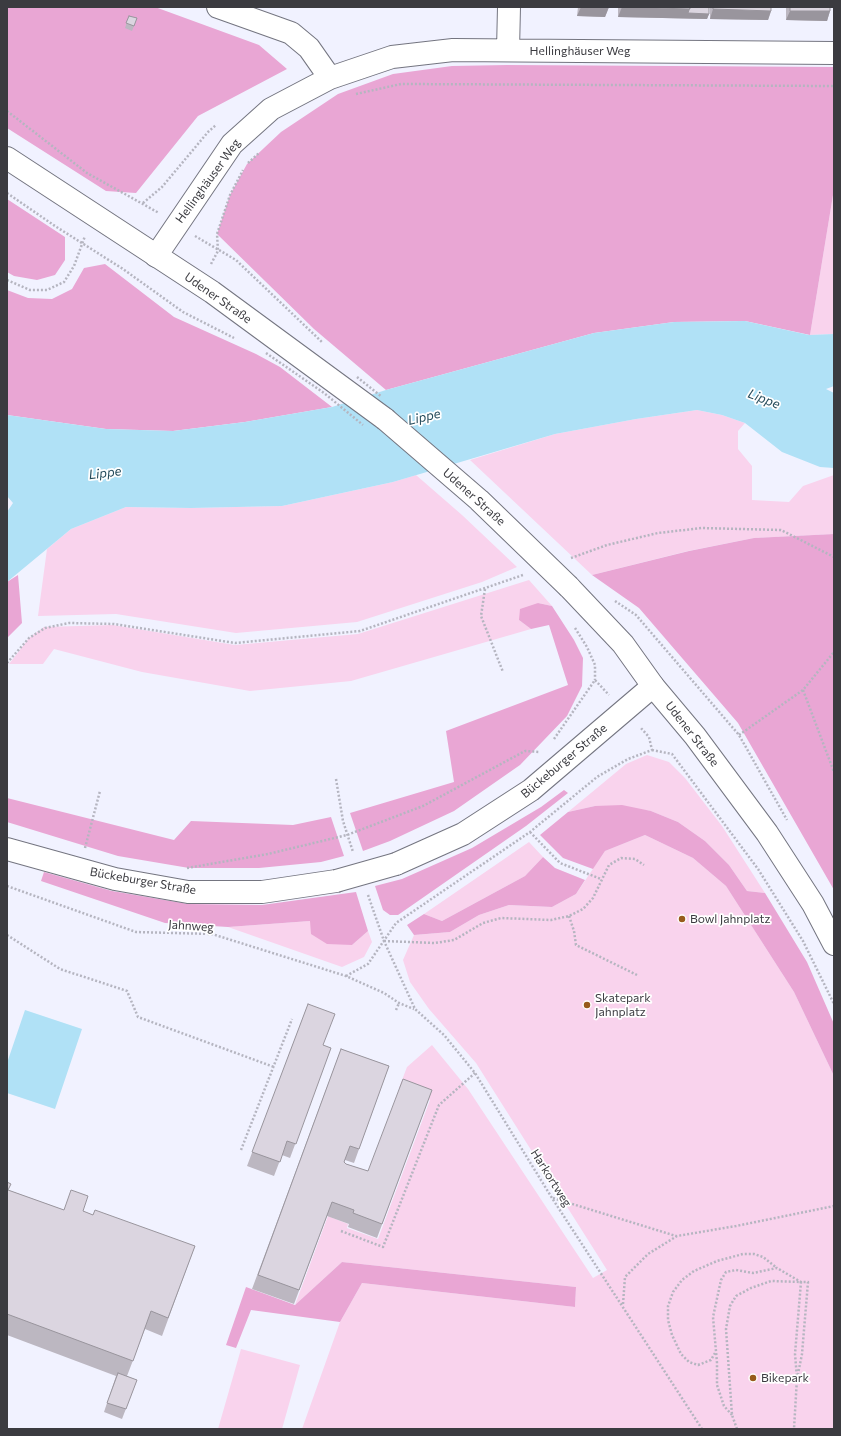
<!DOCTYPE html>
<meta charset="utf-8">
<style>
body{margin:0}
#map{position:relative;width:841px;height:1436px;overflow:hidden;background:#f1f2ff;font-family:Commissioner,sans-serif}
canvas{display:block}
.frame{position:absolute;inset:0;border:8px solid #3b3b40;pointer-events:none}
</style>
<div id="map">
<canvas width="841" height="1436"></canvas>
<div class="frame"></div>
</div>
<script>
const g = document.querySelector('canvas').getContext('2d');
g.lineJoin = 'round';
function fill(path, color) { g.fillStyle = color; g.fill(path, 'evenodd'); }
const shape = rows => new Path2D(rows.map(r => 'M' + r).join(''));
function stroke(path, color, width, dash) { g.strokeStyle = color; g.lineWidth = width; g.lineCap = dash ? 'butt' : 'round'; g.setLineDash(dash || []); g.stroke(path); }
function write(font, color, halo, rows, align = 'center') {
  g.font = font + ' Commissioner,sans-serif'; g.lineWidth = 3.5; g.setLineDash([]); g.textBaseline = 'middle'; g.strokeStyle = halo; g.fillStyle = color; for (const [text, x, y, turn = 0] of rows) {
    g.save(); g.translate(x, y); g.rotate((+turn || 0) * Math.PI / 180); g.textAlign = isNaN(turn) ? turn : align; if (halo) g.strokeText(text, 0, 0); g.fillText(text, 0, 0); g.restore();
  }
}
const green = shape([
 [834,189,834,334,810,335],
 [697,410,722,415,745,423,738,431,738,449,752,466,752,500,789,502,803,486,834,475,834,534,754,538,688,551,592,575,470,460,555,434,636,419],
 [416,475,462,515,517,567,482,582,357,622,236,633,116,614,38,616,47,549,71,529,126,507,191,508,282,506,393,482],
 [529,580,552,606,538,603,519,620,531,629,351,681,250,691,142,672,54,649,43,664,9,664,29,638,44,627,113,625,235,645,358,634],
 [647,755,669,762,685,778,722,826,765,893,747,891,729,865,705,841,678,822,651,811,595,806,568,812,626,764],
 [645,835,693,858,726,886,794,992,834,1076,834,1429,302,1429,340,1322,362,1283,575,1307,576,1287,342,1262,295,1305,328,1216,348,1224,347,1228,378,1239,430,1100,399,1088,407,1067,432,1045,468,1089,593,1278,607,1270,476,1063,429,1009,410,982,403,960,414,935,450,932,479,915,509,905,552,907,576,894,605,851],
 [529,842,543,857,525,876,442,921,424,914],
 [310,921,352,945,368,931,372,942,364,957,342,967,228,927],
 [241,1349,300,1365,282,1429,218,1429]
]);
const forest = shape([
 [7,7,155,7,259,45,287,69,198,116,136,193,106,191,7,128],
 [507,65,834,67,834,189,810,335,745,321,674,322,594,333,386,390,314,329,217,234,230,195,247,164,281,132,338,94,393,74,452,66],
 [7,199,65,237,65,260,55,275,37,280,14,276,7,272],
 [105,264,174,317,256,354,280,367,332,407,245,422,173,431,106,429,7,415,7,290,28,298,52,299,72,289,84,268],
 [834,534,834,890,738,723,639,608,592,575,689,551,754,538],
 [18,575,22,623,7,638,7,582],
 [538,603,552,606,574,640,583,658,582,686,567,716,520,765,454,811,390,841,363,851,350,813,454,782,446,731,568,685,549,625,531,629,519,620,520,609],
 [564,790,568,793,526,826,398,915,390,915,383,910,375,886,402,879,472,848,541,807],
 [7,798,174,840,191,821,293,825,331,817,344,856,321,862,259,868,189,868,118,856,7,822],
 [622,805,651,811,678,822,705,841,729,865,747,891,765,893,807,962,834,1024,834,1076,794,992,726,886,693,858,645,835,605,851,593,869,563,858,540,835,568,812,595,806],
 [543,857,555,868,585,880,576,894,552,907,509,905,479,915,450,932,414,935,407,925,424,914,442,921,525,876],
 [44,872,112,891,188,904,262,905,356,892,368,931,352,945,327,944,311,934,310,921,228,927,165,923,41,881],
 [342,1262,576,1287,575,1307,362,1283,340,1322,251,1310,236,1348,226,1345,246,1287,295,1305]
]);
const water = shape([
 [745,321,809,335,834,334,834,386,826,389,834,393,834,468,820,467,782,452,745,423,722,415,697,410,636,419,555,434,393,482,282,506,191,508,126,507,71,529,7,582,7,512,13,503,7,496,7,415,106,429,173,431,245,422,332,407,386,390,594,333,674,322],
 [25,1010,82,1029,55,1109,7,1093,7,1063]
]);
const path = shape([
 [356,94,401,84,834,86],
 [7,111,87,173,159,213],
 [248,163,259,153],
 [7,193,55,226,123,269,183,312,234,338],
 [143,203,162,187,208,132,216,125],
 [195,236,236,260,323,343],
 [211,264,218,251,217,234,230,195,243,170],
 [7,280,30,290,47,290,64,282,74,266,85,236],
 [571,558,607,545,658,533,702,528,781,530,834,557],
 [485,589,481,616,503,672],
 [615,601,636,615,739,735,787,820],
 [575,628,587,647,595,665,595,680],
 [7,663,29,638,45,628,69,623,114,624,235,643,360,631,523,575],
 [803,690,834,772],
 [739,735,803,690,834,652],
 [554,739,595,680,609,695],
 [652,750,672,754,758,869,803,941,834,1004],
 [336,779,343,821,353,852],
 [530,832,560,863,601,879],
 [85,848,100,791],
 [187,868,268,854,347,835,423,806,525,751,540,752],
 [7,886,136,932,212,934,346,976,384,993,399,1003,414,1009],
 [368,895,384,941,415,1009,444,1035,475,1073,552,1198,702,1429],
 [569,916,574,931,576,945,637,975],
 [7,935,60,969,127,991,138,1017,274,1067],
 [384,941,435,943,454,940,483,923,501,918,551,920,569,916,583,909,593,898,609,865,621,858,635,859,644,865],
 [346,976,368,964,396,923,530,832,597,777,628,759,652,750,649,737,640,727],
 [396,1010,399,1003],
 [241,1150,292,1019],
 [553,1198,676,1236],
 [341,1231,383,1247,439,1105,475,1073],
 [623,1304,625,1277,648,1254,677,1236,736,1226,834,1206],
 [715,1353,711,1360,698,1365,689,1362,681,1354,672,1335,668,1320,668,1306,673,1292,682,1280,694,1271,717,1261,743,1254,754,1254,763,1257,777,1268],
 [732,1415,724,1406,717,1385,717,1363,713,1317,721,1280,726,1272,736,1270,753,1273,777,1268,801,1282,808,1282,802,1354,798,1374],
 [737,1429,732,1415,726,1329,730,1306,736,1296,751,1288,771,1281,801,1282,795,1354,797,1378,794,1429]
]);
const minor = shape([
 [218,7,291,33,309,48,330,78],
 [508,50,509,7],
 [156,256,232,144,271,109,330,78,392,57,453,50,834,53],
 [7,849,115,879,188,892,262,892,336,881],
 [396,864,463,834,531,790,653,686]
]);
const major = shape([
 [7,158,212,292,385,419],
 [569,587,623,644,653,686,695,736,767,833,813,904,834,944]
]);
const pathBridge = shape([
 [266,353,324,393,363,425],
 [357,377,382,397]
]);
const minorBridge = shape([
 [336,881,396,864]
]);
const majorBridge = shape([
 [385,419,479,500,569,587]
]);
const wall = shape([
 [578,7,609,7,605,17,577,16],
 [618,7,709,7,709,14,707,19,618,17],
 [710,7,771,7,771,11,768,20,710,19],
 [786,7,830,7,830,11,827,21,786,20],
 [129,16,137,18,132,31,125,28],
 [308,1004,323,1045,331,1048,290,1158,282,1155,274,1176,247,1166],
 [341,1049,389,1066,354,1163,345,1160,344,1162,346,1164,368,1171,432,1090,377,1238,348,1227,349,1224,327,1216,294,1304,252,1289],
 [7,1182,8,1190,64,1210,83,1211,93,1215,195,1246,162,1336,145,1329,127,1376,137,1380,122,1419,104,1412,116,1376,7,1335]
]);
const shadedWall = shape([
 [581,7,609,7,605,17,577,16],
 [622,7,690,9,709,14,707,19,618,17],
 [713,9,771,11,768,20,710,19],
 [790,11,830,11,827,21,786,20]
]);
const building = shape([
 [622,7,690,7,690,9,622,7],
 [690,7,709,7,709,14,688,13,690,7],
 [713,7,771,7,771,11,713,9,713,7],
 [790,7,830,7,830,11,790,11,790,7],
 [129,16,137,18,134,26,126,23,129,16],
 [308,1004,335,1014,323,1045,331,1048,296,1144,287,1141,280,1162,252,1152,308,1004],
 [341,1049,389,1066,359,1149,350,1146,344,1162,346,1164,368,1171,403,1079,432,1090,382,1224,353,1213,354,1210,332,1202,299,1290,258,1275,341,1049],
 [7,1182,11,1184,8,1190,64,1210,71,1190,74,1191,88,1196,83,1211,93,1215,95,1210,195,1246,168,1318,151,1311,133,1361,7,1314,7,1182],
 [118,1373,137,1380,126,1409,107,1403,118,1373]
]);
const markers = [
 [682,919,4,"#975b1c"],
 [587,1005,4,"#975b1c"],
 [753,1378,4,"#975b1c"]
];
const streetNames = [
 ["Hellinghäuser Weg",580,51],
 ["Hellinghäuser Weg",208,181,-54],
 ["Udener Straße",218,298,35],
 ["Udener Straße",474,497,42],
 ["Udener Straße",692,734,52],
 ["Bückeburger Straße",564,761,-40],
 ["Bückeburger Straße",143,881,10],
 ["Jahnweg",191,926,4],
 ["Harkortweg",551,1178,58]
];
const poiNames = [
 ["Bowl Jahnplatz",690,919],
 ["Skatepark",595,998],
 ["Jahnplatz",595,1012],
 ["Bikepark",761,1378]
];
const waterNames = [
 ["Lippe",764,399,21],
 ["Lippe",424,417,-13],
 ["Lippe",105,473,-7]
];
fill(green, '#f9d3ed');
fill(forest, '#e9a6d4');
fill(water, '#b0e1f6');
stroke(minor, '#747580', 24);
stroke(major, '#747580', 24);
stroke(path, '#b5b5c0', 2.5, [2, 2]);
stroke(minor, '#fff', 22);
stroke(major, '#fff', 22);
stroke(minorBridge, '#747580', 24, []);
stroke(majorBridge, '#747580', 24, []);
stroke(pathBridge, '#b5b5c0', 2.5, [2, 2]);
stroke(minorBridge, '#fff', 22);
stroke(majorBridge, '#fff', 22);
fill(wall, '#bcb7c1');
fill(shadedWall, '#99959d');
fill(building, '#dbd5e0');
stroke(building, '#99959d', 1);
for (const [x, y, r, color] of markers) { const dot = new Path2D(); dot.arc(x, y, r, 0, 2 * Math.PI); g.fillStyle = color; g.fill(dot); stroke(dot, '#fff', 1.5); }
write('12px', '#3b3b40', '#fff', streetNames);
write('12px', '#3b3b40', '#fff', poiNames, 'left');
write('italic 13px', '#234a5a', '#fff', waterNames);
</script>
